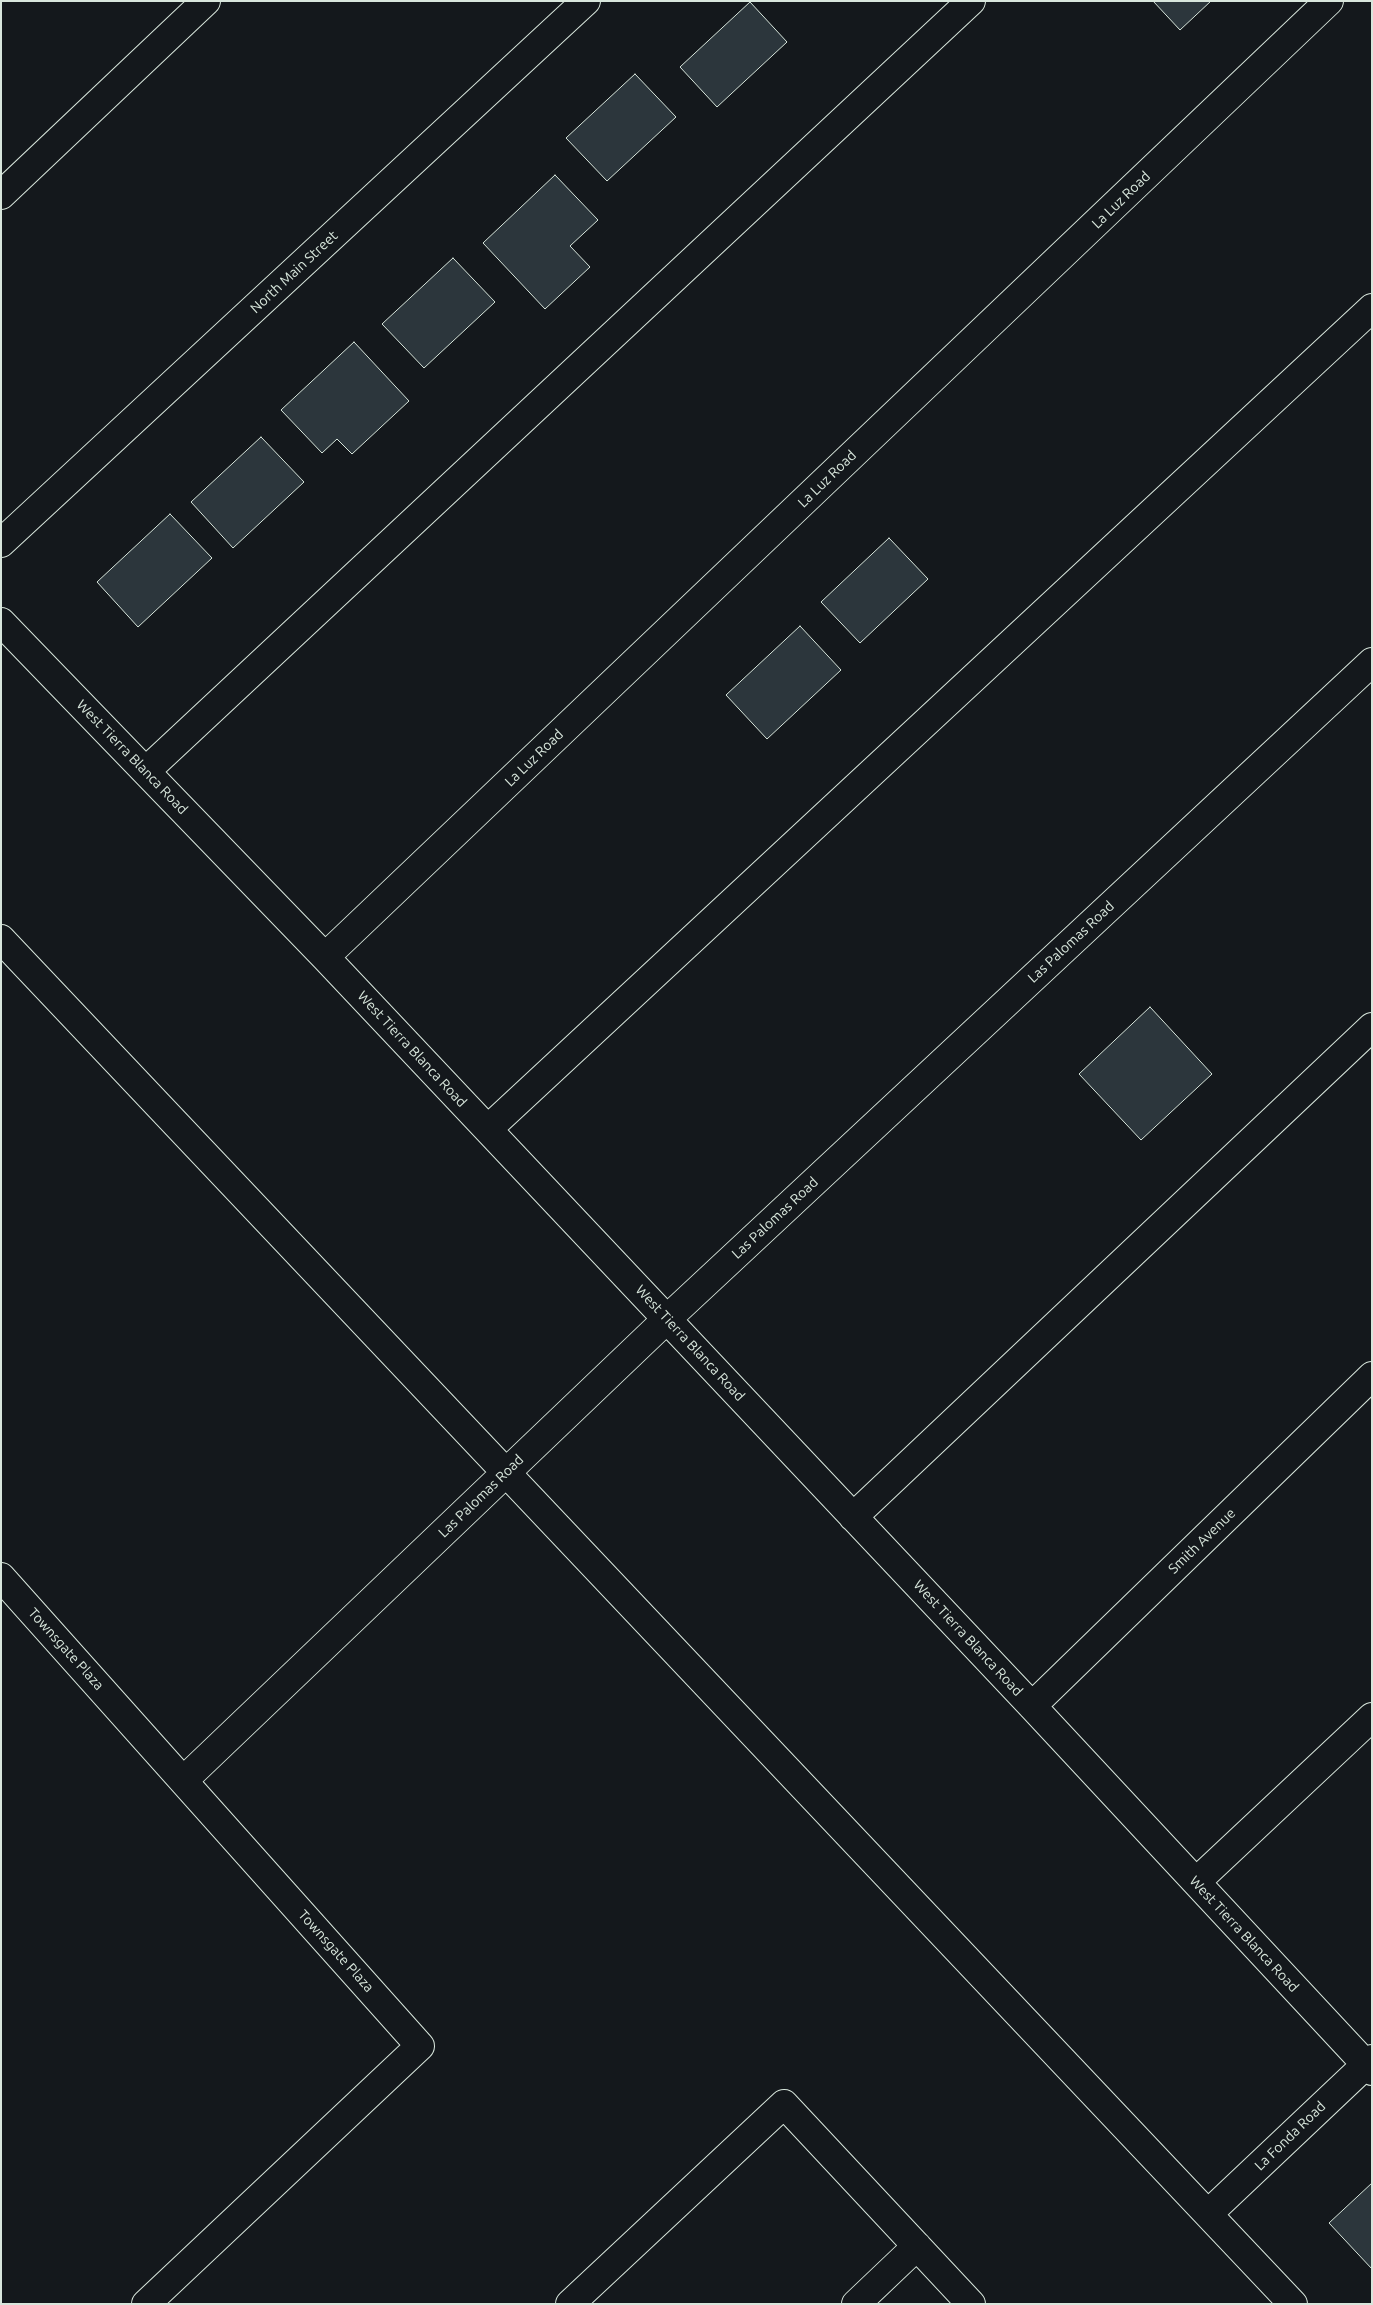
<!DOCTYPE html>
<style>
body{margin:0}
#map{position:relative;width:1373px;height:2305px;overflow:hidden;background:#14181c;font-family:Ubuntu,sans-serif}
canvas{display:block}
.frame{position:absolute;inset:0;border:2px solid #d8e6dc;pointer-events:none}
</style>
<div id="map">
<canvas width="1373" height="2305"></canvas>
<div class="frame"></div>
</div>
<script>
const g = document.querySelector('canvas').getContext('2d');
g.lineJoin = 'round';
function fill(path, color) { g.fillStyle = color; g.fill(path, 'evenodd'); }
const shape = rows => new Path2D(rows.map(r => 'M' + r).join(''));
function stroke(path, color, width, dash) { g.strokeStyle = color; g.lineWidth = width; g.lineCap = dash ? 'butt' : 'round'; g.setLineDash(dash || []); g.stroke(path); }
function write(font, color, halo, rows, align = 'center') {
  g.font = font + ' Ubuntu,sans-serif'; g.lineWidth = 4; g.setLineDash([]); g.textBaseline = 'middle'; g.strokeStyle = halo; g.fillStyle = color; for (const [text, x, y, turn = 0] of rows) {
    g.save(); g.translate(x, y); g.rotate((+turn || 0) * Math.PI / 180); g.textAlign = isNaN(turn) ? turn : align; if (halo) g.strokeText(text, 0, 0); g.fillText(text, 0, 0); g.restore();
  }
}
const building = shape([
 [1153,1,1211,1,1180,30,1153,1],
 [750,2,787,42,717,107,680,67,750,2],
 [635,74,676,117,607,181,566,138,635,74],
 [555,175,598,220,570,246,590,267,545,309,483,243,555,175],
 [453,258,495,302,424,368,382,324,453,258],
 [354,342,409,401,352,454,337,439,322,453,281,410,354,342],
 [261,437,304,482,233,548,191,502,261,437],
 [170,514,212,558,138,627,97,582,170,514],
 [889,538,928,579,860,643,821,602,889,538],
 [800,626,841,670,767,739,726,695,800,626],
 [1150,1007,1212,1074,1141,1140,1079,1074,1150,1007],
 [1372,2183,1372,2269,1329,2223,1372,2183]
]);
const minor = shape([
 [1,195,206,1],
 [1,543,586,1],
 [1,622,325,957,1032,1706,1372,2071],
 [146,771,971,1],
 [1,939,1293,2304],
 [325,957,1329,1],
 [488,1129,1372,308],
 [853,1517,1372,1027],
 [1,1577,420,2046,146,2304],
 [1032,1706,1372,1376],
 [184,1780,667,1319,1372,662],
 [1196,1882,1372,1717],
 [1209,2213,1372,2059],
 [570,2304,784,2104,971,2304],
 [856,2304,917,2246]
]);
const streetNames = [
 ["La Luz Road",1121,200,-44],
 ["North Main Street",294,272,-43],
 ["La Luz Road",827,479,-44],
 ["West Tierra Blanca Road",132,757,46],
 ["La Luz Road",534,758,-44],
 ["Las Palomas Road",1071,942,-43],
 ["West Tierra Blanca Road",412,1049,47],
 ["Las Palomas Road",775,1218,-43],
 ["West Tierra Blanca Road",690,1343,47],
 ["Las Palomas Road",481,1496,-44],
 ["Smith Avenue",1202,1541,-44],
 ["West Tierra Blanca Road",968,1638,47],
 ["Townsgate Plaza",66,1649,48],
 ["West Tierra Blanca Road",1244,1934,47],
 ["Townsgate Plaza",336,1951,48],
 ["La Fonda Road",1290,2136,-44]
];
fill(building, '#2c363c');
stroke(building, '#d8e6dc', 1);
stroke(minor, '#d8e6dc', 30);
stroke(minor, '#14181c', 28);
write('14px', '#d8e6dc', '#14181c', streetNames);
</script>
